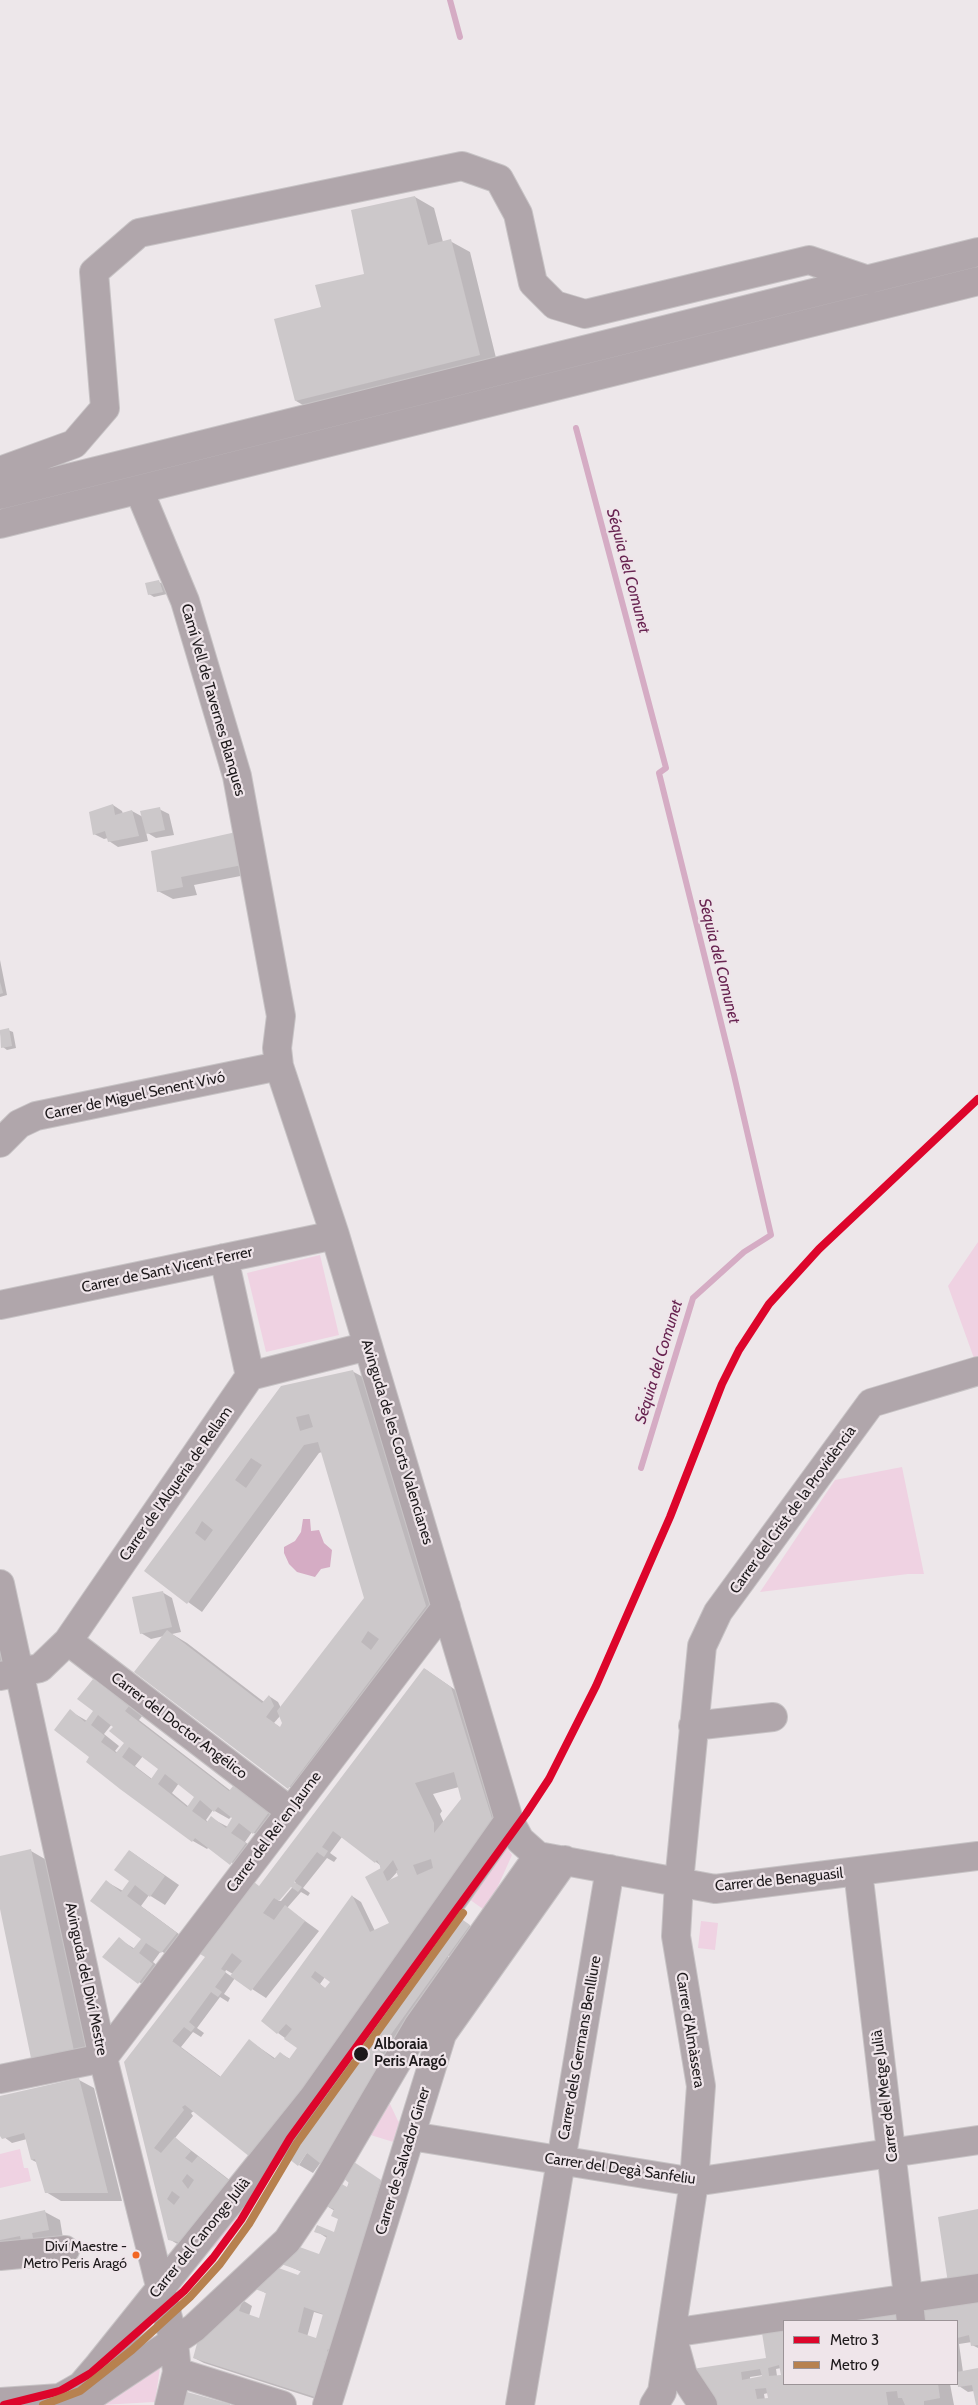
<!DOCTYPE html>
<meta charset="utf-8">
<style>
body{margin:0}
#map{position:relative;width:978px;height:2405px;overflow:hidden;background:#ede7ea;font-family:Cabin,sans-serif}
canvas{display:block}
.legend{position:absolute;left:783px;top:2320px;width:175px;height:65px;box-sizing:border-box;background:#efe5ea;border:1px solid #9b9397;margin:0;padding:6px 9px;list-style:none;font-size:15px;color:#1d191b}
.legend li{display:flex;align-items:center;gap:10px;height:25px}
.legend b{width:25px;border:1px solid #9b9397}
</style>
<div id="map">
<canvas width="978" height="2405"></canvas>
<ul class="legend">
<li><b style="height:6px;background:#dd052b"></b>Metro 3</li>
<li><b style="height:6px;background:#b7814f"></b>Metro 9</li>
</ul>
</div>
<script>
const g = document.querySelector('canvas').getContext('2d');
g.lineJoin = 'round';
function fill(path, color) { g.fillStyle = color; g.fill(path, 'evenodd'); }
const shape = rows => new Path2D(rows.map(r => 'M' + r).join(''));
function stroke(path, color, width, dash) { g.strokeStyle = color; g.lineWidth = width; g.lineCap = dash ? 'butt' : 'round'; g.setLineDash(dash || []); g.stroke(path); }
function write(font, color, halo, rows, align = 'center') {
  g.font = font + ' Cabin,sans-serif'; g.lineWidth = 4.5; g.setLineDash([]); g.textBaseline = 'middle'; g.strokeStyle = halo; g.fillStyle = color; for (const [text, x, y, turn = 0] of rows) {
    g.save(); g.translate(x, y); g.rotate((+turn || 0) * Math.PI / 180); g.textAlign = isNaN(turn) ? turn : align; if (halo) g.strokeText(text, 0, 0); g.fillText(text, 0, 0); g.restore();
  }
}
const green = shape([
 [978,1242,978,1360,975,1361,948,1286],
 [320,1255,339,1335,266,1352,247,1273],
 [902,1467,924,1574,908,1574,760,1592,835,1480],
 [507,1848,512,1855,494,1895,483,1909,469,1899],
 [701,1921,718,1923,715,1950,698,1948],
 [376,2099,390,2104,398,2121,407,2125,400,2144,364,2133],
 [20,2149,24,2168,28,2168,31,2181,0,2188,0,2154],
 [258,2174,230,2239,210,2249,200,2246],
 [148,2313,161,2361,155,2402,100,2405,85,2388]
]);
const water = shape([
 [303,1519,310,1519,311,1531,319,1530,324,1543,332,1550,330,1567,321,1569,315,1577,297,1572,289,1564,284,1553,284,1547,295,1541,301,1532]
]);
const shadow = shape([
 [415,197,434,208,443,242,450,241,470,252,498,366,315,412,296,401,322,308,366,275],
 [159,582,163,584,167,594,154,597,149,594],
 [113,805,122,811,123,814,132,811,143,817,159,809,169,814,174,835,156,838,146,832,148,841,118,847,109,841,108,838,104,839,94,834],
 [236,833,256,873,194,885,197,895,173,899,158,891],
 [0,960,7,995,0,997],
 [8,1030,13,1032,16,1048,7,1050,3,1047,0,1031],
 [352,1371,372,1382,445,1618,298,1793,230,1744,164,1636,151,1639,141,1633,162,1592,172,1598,181,1632,172,1634,187,1643,264,1702,269,1696,278,1702,281,1708,366,1598,322,1452,319,1453,202,1612,145,1571,281,1387],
 [280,1716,284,1723,281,1728,274,1723],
 [0,1644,5,1669,0,1669],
 [425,1669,470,1700,503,1830,303,2105,194,2111,191,2113,193,2116,175,2138,240,2188,179,2245,169,2239,136,2104,260,1887],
 [459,1787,463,1799,444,1823,440,1814,442,1811,433,1794],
 [342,1837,380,1865,390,1923,375,1931,361,1902,352,1896,278,2033,299,2048,290,2059,280,2053,276,2059,250,2041,221,2077,181,2047,193,2032,201,2037,204,2033,197,2028,220,1997,228,2002,230,1998,224,1994,235,1978,266,1998,319,1931,287,1908,301,1892,308,1896,310,1893,303,1888,327,1858,334,1862,337,1858,330,1853],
 [398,1871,400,1876,389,1881],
 [294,1881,296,1883,281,1901,278,1901],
 [226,1970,233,1974,232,1977,225,1972],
 [325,1977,331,1982,326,1989,320,1984],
 [93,1681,143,1715,139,1720,231,1791,233,1787,248,1796,283,1821,268,1841,252,1832,245,1842,260,1852,246,1872,209,1847,207,1849,193,1841,91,1756,70,1711,87,1721,95,1711],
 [112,1724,126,1743,118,1753,115,1751,119,1746,104,1734],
 [143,1756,160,1769,152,1779,135,1766],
 [179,1783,196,1796,189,1807,172,1793],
 [213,1810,229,1819,232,1816,234,1818,228,1827,211,1818,208,1822,206,1820],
 [31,1851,50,1862,93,2061,51,2069,32,2057,0,1902,0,1857],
 [130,1851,179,1885,165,1905,149,1895,141,1906,191,1943,177,1961,161,1951,153,1962,167,1973,153,1992,104,1957,119,1939,135,1949,142,1939,107,1882,123,1891,131,1881],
 [457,1917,478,1931,457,1961,447,1955,450,1959,389,2045,399,2051,336,2171,321,2162,313,2173,299,2165],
 [79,2080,94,2088,122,2201,61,2201,46,2192,38,2163,32,2160,27,2139,12,2143,0,2134,0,2097],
 [355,2164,395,2190,325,2402,204,2363,194,2358,199,2341,244,2301,252,2306,249,2316,260,2319,267,2294,257,2288,299,2277,302,2272,282,2263,320,2256,327,2238,316,2231,334,2234,339,2219,335,2211,325,2205,347,2188],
 [360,2250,362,2250,331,2354,328,2354],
 [314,2312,324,2315,317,2339,307,2337],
 [45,2212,60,2220,63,2238,0,2255,0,2221],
 [978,2303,978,2348,972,2345,972,2342,959,2344,963,2372,978,2370,977,2405,974,2391,968,2392,959,2386,957,2378,957,2321,926,2321,925,2313,926,2310],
 [784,2332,784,2384,950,2384,954,2405,717,2405,695,2370,767,2359,775,2333],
 [781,2368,783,2376,777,2376,776,2369],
 [763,2375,764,2378,750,2380,750,2377],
 [768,2393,769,2399,765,2400,764,2394]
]);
const stream = shape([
 [450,0,460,37],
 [576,428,666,768,659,773,734,1075,771,1235,744,1252,693,1298,641,1468]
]);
const building = shape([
 [415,196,428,245,451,239,480,355,295,401,274,319,321,307,315,285,364,274,351,210],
 [159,580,163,592,148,595,145,583],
 [113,804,115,815,132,810,139,836,108,842,105,831,93,835,89,812],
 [160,807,165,830,146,834,140,811],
 [236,832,242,865,181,877,183,887,157,892,151,851],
 [0,982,3,993,0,994],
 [9,1028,12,1046,1,1048,0,1030],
 [353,1370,426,1606,288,1789,134,1672,167,1630,262,1703,269,1695,274,1706,266,1717,280,1727,282,1723,277,1711,364,1598,318,1442,304,1445,187,1604,144,1571,281,1386],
 [309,1414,313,1427,300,1431,296,1417],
 [251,1458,262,1465,246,1488,235,1480],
 [202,1521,213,1530,205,1541,195,1533],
 [368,1631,379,1639,371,1650,361,1642],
 [163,1591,172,1627,140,1634,132,1597],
 [424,1668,451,1687,494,1825,320,2066,250,2157,185,2105,182,2107,184,2110,154,2148,161,2153,175,2137,191,2151,185,2158,192,2163,198,2156,231,2182,183,2243,168,2240,124,2062,205,1957,200,1954,254,1882,259,1886],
 [454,1772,461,1799,434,1833,434,1823,415,1783],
 [333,1831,375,1863,377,1860,381,1868,365,1877,389,1923,370,1932,352,1895,261,2021,277,2034,286,2024,292,2029,284,2039,297,2048,289,2059,280,2052,274,2059,249,2039,220,2077,172,2041,184,2027,191,2032,195,2027,189,2022,211,1992,218,1997,222,1992,215,1987,226,1972,221,1969,232,1953,242,1961,230,1976,251,1991,305,1921,285,1905,274,1920,263,1913,274,1898,279,1901,291,1887,298,1892,302,1887,294,1882,317,1852,324,1857,328,1851,322,1847],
 [431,1859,433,1868,417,1875,413,1865],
 [393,1860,398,1870,396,1871,398,1876,387,1881,383,1872],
 [315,1971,330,1982,325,1988,311,1977],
 [187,2174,194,2180,188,2189,182,2181],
 [172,2191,180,2197,174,2205,167,2199],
 [93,1679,129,1706,125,1711,229,1791,233,1786,269,1812,253,1834,239,1823,231,1833,246,1843,230,1865,195,1838,192,1842,120,1789,86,1762,89,1757,54,1730,70,1709,85,1722,93,1711,77,1699],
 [98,1715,113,1727,109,1731,124,1743,116,1753,101,1742,105,1736,91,1725],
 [129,1747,158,1769,151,1779,122,1757],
 [165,1774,194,1797,187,1807,158,1784],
 [200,1800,214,1812,218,1807,232,1818,226,1828,211,1816,207,1822,192,1811],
 [31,1849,74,2051,31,2058,0,1909,0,1856],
 [129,1850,165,1876,150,1897,135,1885,127,1896,177,1933,161,1953,146,1943,139,1953,153,1964,138,1984,102,1957,119,1937,133,1949,141,1939,90,1901,106,1880,121,1892,129,1881,114,1870],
 [456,1915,470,1925,379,2051,393,2061,321,2164,307,2153,298,2166,284,2155],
 [79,2078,108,2193,45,2193,35,2159,31,2160,24,2133,2,2139,0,2136,0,2096],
 [354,2162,381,2180,331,2348,327,2350,329,2355,324,2362,327,2365,315,2397,193,2358,198,2340,243,2300,239,2311,259,2318,266,2293,255,2289,273,2266,298,2275,301,2271,281,2264,294,2245,319,2254,327,2236,314,2232,317,2225,334,2232,338,2219,331,2216,334,2209,323,2205,340,2183,347,2187,349,2183,343,2178],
 [304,2307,323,2314,316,2338,298,2332],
 [978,2209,978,2278,948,2283,938,2217],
 [45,2210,49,2230,32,2233,33,2238,21,2240,20,2236,0,2240,0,2220],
 [978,2301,978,2345,971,2346,969,2335,957,2338,957,2321,924,2321,925,2309],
 [897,2313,901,2321,853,2321,853,2320],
 [784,2330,784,2384,938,2384,940,2398,924,2401,924,2405,905,2405,902,2398,898,2398,897,2391,886,2392,888,2405,715,2405,692,2369,766,2358,762,2333],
 [779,2365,781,2375,769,2376,768,2368],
 [760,2369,762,2376,742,2380,741,2372],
 [766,2388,768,2398,757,2399,755,2389],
 [978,2368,978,2405,976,2405,972,2385,958,2387,957,2372],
 [187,2392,230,2404,230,2405,181,2405,184,2393]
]);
const minor = shape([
 [0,471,74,444,105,408,94,272,139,233,462,166,499,179,518,214,533,283,555,305,585,314,809,260,868,280],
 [139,490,185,601,237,776,281,1016,277,1048,279,1066,335,1235,509,1820,520,1840,538,1856,715,1889,978,1856],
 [0,495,978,252],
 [0,524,978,281],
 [0,1143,19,1124,36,1116,279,1066],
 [224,1258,250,1376],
 [0,1305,335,1235],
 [0,1584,103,2058,174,2342,177,2372,169,2405],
 [68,1641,290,1811],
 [0,1676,40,1668,68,1641,250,1376,368,1346],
 [693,1726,773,1717],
 [858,1871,911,2321],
 [0,2079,103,2058,446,1607],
 [411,2136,694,2182,978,2140],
 [0,2256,65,2250],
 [671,2333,978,2288],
 [673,2339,683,2375,703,2405],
 [177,2372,282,2405],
 [0,2402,60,2398,81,2386,99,2365,313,2098,509,1820],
 [78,2405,194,2328,287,2241,326,2183,418,2026,538,1856],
 [327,2405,442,2034,565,1860],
 [520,2405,610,1869],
 [654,2405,662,2392,694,2182,701,2086,676,1936,679,1882,702,1646,718,1612,871,1403,978,1371]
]);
const metro1 = shape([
 [4,2405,60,2391,91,2373,184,2291,213,2258,241,2220,290,2138,526,1814,549,1779,596,1686,670,1517,722,1384,739,1350,769,1304,819,1249,978,1099]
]);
const metro2 = shape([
 [43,2405,80,2391,132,2350,190,2297,220,2264,249,2224,297,2143,463,1913]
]);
const markers = [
 [361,2054,8,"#1d191b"],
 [136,2255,4.5,"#f26522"]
];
const busNames = [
 ["Diví Maestre -",127,2247],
 ["Metro Peris Aragó",127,2264]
];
const streetNames = [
 ["Camí Vell de Tavernes Blanques",213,700,74],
 ["Carrer de Miguel Senent Vivó",135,1096,-12],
 ["Carrer de Sant Vicent Ferrer",167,1270,-12],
 ["Avinguda de les Corts Valencianes",397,1442,73],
 ["Carrer de l'Alqueria de Rellam",176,1484,-55],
 ["Carrer del Crist de la Providència",793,1510,-54],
 ["Carrer del Doctor Angélico",179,1726,37],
 ["Carrer del Rei en Jaume",274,1832,-53],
 ["Carrer de Benaguasil",779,1880,-6],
 ["Avinguda del Diví Mestre",86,1979,78],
 ["Carrer d'Almàssera",690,2030,81],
 ["Carrer dels Germans Benlliure",580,2048,-80],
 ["Carrer del Metge Julià",885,2096,-97],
 ["Carrer de Salvador Giner",403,2161,-73],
 ["Carrer del Degà Sanfeliu",620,2169,8],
 ["Carrer del Canonge Julià",200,2238,-51]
];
const stopNames = [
 ["Alboraia",374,2045],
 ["Peris Aragó",374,2062]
];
const waterNames = [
 ["Séquia del Comunet",628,571,75],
 ["Séquia del Comunet",719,961,76],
 ["Séquia del Comunet",659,1362,-73]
];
fill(green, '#efd2e2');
fill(water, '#d5acc4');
fill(shadow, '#0003');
stroke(stream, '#d5acc4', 6);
fill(building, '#ccc8ca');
stroke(minor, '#c7c3c5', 30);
stroke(minor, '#b0a6ab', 28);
stroke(metro1, '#dd052b', 8);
stroke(metro2, '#b7814f', 8);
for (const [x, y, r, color] of markers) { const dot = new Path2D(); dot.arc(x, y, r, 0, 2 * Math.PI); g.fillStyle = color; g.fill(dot); stroke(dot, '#efe5ea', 2); }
write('14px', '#1d191b', '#efe5ea', busNames, 'right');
write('15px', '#1d191b', '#efe5ea', streetNames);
write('bold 15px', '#1d191b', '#efe5ea', stopNames, 'left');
write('italic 16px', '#682451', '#efe5ea', waterNames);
</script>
